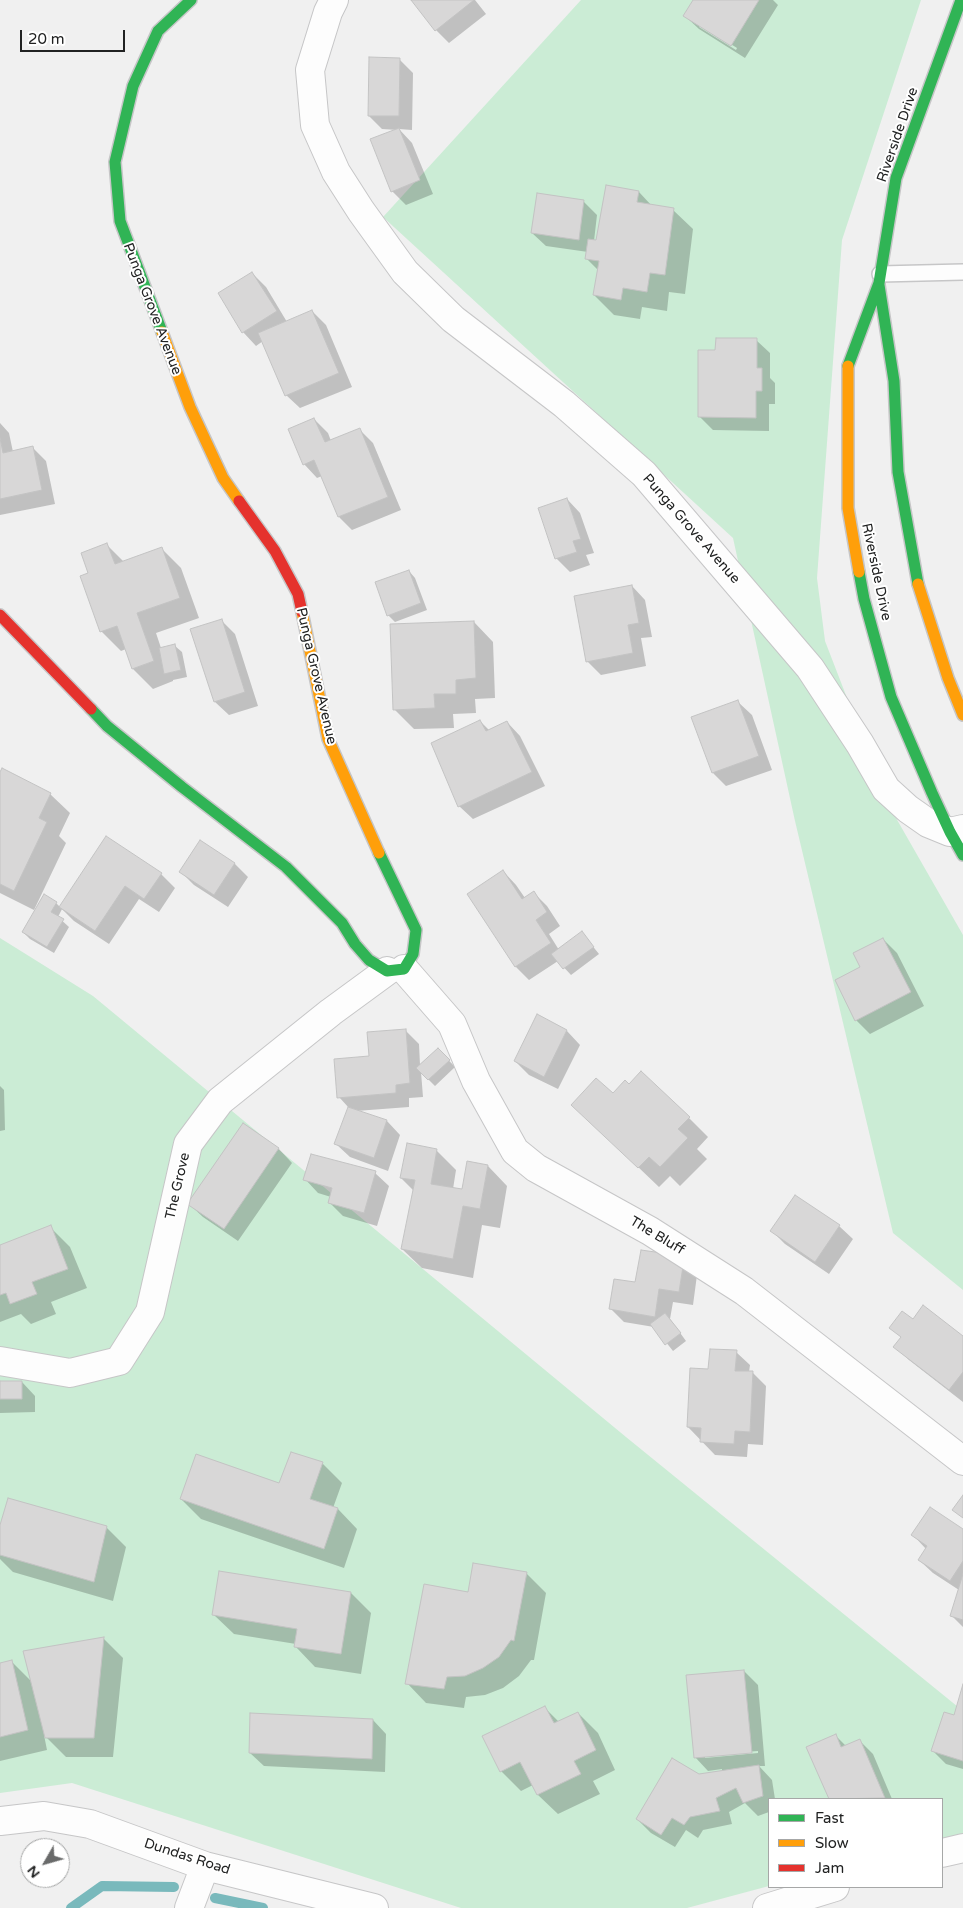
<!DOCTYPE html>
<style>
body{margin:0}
#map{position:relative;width:963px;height:1908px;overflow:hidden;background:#f0f0f0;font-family:"Varela Round",sans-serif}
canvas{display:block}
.legend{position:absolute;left:768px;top:1798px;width:175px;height:90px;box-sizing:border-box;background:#fff;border:1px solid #a6a7a7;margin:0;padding:6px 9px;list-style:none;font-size:15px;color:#212222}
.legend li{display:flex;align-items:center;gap:10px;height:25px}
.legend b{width:25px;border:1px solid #a6a7a7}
.north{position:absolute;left:20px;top:1838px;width:50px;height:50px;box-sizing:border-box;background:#fff;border:1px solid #a6a7a7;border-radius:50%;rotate:232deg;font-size:14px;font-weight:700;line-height:20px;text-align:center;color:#212222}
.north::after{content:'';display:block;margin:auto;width:18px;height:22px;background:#696a6a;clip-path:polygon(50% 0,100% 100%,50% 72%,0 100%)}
.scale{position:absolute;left:20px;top:30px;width:105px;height:22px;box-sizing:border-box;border:2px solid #212222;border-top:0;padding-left:6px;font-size:15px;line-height:18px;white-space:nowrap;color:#212222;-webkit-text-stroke:4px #fff;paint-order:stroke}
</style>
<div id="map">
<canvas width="963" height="1908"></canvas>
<ul class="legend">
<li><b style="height:6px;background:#30b455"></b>Fast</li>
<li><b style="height:6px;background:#ff9f0a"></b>Slow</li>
<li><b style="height:6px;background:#e5322d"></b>Jam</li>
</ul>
<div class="north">N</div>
<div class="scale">20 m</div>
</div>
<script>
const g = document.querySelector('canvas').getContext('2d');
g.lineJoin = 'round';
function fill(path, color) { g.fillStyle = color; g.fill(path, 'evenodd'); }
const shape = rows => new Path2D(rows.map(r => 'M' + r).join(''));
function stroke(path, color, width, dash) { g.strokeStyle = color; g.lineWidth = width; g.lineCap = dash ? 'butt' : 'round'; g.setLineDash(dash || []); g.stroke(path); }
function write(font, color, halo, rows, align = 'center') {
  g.font = font + ' "Varela Round",sans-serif'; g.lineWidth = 4; g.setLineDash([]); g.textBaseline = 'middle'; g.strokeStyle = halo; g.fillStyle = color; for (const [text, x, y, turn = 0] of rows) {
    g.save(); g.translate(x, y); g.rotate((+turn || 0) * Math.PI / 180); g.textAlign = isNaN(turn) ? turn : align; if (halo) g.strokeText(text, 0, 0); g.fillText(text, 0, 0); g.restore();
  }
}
const green = shape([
 [581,0,921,0,842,240,817,578,825,641,888,804,963,935,963,1290,893,1233,795,821,733,538,383,217],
 [0,938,93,996,626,1437,963,1711,963,1837,942,1842,942,1799,769,1799,769,1886,687,1908,461,1908,72,1783,0,1793]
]);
const shadow = shape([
 [412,0,475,0,486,14,449,43,436,30],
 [695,0,773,0,778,5,745,58,699,29,685,16],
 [699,24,737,48,736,50,699,27],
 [399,59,413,73,412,130,399,129,412,143,433,194,406,205,392,191,398,130,382,129,369,116],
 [639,192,652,206,673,210,693,229,685,294,669,292,667,311,642,307,640,319,614,315,594,295,598,270,587,259,588,252,546,246,532,233,584,202,597,215,594,241,597,241],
 [252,273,266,287,287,322,312,311,326,325,352,387,300,408,286,395,263,341,256,346,243,332],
 [756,340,770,353,770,378,775,383,775,404,769,404,769,431,713,430,699,416,716,351],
 [314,419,328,433,331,441,359,429,373,443,401,510,352,530,339,517,322,476,317,478,304,464],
 [0,423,9,433,13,452,33,448,46,461,55,504,0,515],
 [567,499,580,513,594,553,586,555,590,565,570,572,556,558],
 [107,545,124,562,161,548,181,568,199,618,156,633,161,648,175,646,182,652,187,677,173,680,173,681,153,689,133,669,126,649,121,651,101,631,90,574],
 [409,571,415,578,427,610,395,622,388,615],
 [632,586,645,600,652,637,641,638,646,666,601,675,587,661],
 [221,620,235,634,258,706,229,715,215,702,192,630],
 [474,622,493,642,495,698,475,699,476,713,453,714,454,728,414,729,394,709],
 [738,702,752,715,772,770,726,786,713,773],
 [480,721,490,731,507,722,520,736,545,786,473,819,459,806],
 [0,775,50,794,70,813,59,836,66,843,34,910,0,893],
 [107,838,161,874,175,888,159,912,139,899,109,944,74,921,62,909,58,917,69,927,54,953,30,939,23,932,56,903,60,907],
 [201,841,235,864,248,877,228,907,194,885,181,872],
 [503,871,516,885,525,898,534,893,547,906,560,926,549,934,559,950,582,933,599,954,571,975,558,961,529,980,516,967],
 [883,939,897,953,924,1006,870,1034,856,1020,862,967],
 [537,1016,567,1031,580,1045,558,1089,529,1075,515,1061],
 [405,1030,419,1044,420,1065,438,1049,455,1067,435,1086,421,1072,423,1097,409,1098,409,1107,356,1111,387,1121,400,1135,388,1171,350,1157,336,1144,349,1108,339,1097,371,1057],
 [0,1086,4,1090,5,1130,0,1131],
 [613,1094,689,1118,708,1137,697,1149,707,1159,680,1186,670,1176,659,1187,593,1124],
 [243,1125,279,1149,292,1163,238,1241,203,1217,189,1204],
 [436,1150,456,1170,453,1189,463,1191,488,1166,507,1186,500,1228,482,1225,473,1278,422,1268,402,1249,414,1191,401,1178],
 [375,1173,389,1186,377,1226,343,1216,330,1203,331,1197,318,1193,305,1179],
 [796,1196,839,1226,853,1239,829,1274,785,1244,772,1231],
 [50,1227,70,1247,87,1288,51,1302,56,1314,31,1324,21,1314,0,1322,0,1246],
 [668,1255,697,1275,693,1305,673,1302,670,1319,686,1341,673,1351,654,1327,624,1322,611,1309],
 [913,1321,963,1338,963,1402,909,1360,895,1347,902,1338,891,1328],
 [736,1352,750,1365,749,1372,752,1372,766,1386,763,1445,748,1444,747,1457,715,1455,688,1427],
 [0,1382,22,1382,35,1396,35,1412,0,1413],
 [322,1463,342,1483,333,1508,338,1509,357,1529,344,1568,201,1519,181,1499,280,1484],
 [106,1527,126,1547,113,1601,13,1572,0,1559,0,1530],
 [963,1530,963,1627,951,1615,959,1590,933,1573,919,1560,926,1549,913,1535],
 [526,1573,546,1593,534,1660,531,1660,519,1676,503,1688,485,1695,466,1697,464,1708,426,1703,407,1683,469,1594],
 [351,1593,371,1613,361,1674,315,1667,296,1647,296,1644,234,1634,214,1615],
 [103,1638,123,1658,113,1757,66,1757,44,1735,47,1750,0,1761,0,1665,12,1662,32,1682],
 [744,1671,758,1685,765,1766,759,1766,772,1780,775,1799,769,1799,769,1812,758,1816,745,1803,729,1812,732,1824,703,1830,698,1838,686,1830,675,1847,651,1833,637,1819,699,1775,722,1772,722,1769,708,1771,695,1757],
 [758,1751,758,1753,705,1758,705,1755],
 [963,1689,963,1769,946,1764,932,1750,954,1716],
 [545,1708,559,1722,578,1713,598,1733,615,1770,593,1781,600,1794,558,1814,538,1795,533,1785,521,1791,501,1771],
 [373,1720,386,1734,385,1772,264,1766,250,1753],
 [836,1736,847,1747,860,1741,873,1754,892,1799,830,1799,808,1748]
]);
const stream = shape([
 [215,1898,263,1908],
 [71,1908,102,1886,174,1887]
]);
const building = shape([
 [411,0,474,0,435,31,411,0],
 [693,0,759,0,731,46,683,16,693,0],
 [369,57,400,58,399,116,368,116,369,57],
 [399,128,420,180,391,192,370,139,399,128],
 [606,185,639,191,637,202,674,208,665,275,650,273,647,292,623,288,621,300,593,295,599,261,585,259,588,239,596,240,606,185],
 [537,193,584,200,579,240,531,233,537,193],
 [252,272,277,311,242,333,218,293,252,272],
 [312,310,339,373,285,396,258,333,312,310],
 [716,338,757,338,757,368,762,368,762,391,756,391,756,418,698,417,698,350,715,350,716,338],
 [314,418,325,442,360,428,388,497,338,517,314,460,303,465,288,429,314,418],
 [0,438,3,453,33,446,42,490,0,499,0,438],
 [567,498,581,539,573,541,577,552,555,559,538,508,567,498],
 [107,543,115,564,162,547,180,598,137,613,154,661,132,669,117,626,100,632,80,576,88,573,81,553,107,543],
 [409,570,421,603,387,616,375,582,409,570],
 [632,585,639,623,628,625,633,653,586,662,574,596,632,585],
 [222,619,245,692,214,702,190,629,222,619],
 [474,621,476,678,456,680,456,694,434,694,435,708,393,710,390,624,474,621],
 [175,644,181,670,164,674,159,648,175,644],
 [738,700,759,756,712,773,691,717,738,700],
 [480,720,486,731,507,721,532,772,458,807,431,743,480,720],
 [2,768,51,793,39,818,47,822,14,891,0,884,0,772,2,768],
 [106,836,162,873,144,899,125,886,95,931,59,907,106,836],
 [200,840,235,863,214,895,179,872,200,840],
 [503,870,522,899,534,891,547,912,536,920,551,943,515,967,467,894,503,870],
 [44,894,57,902,51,912,64,919,47,947,22,932,44,894],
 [582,931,594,947,563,969,551,954,582,931],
 [883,938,911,992,855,1021,835,980,860,967,853,953,883,938],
 [537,1014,567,1030,544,1077,514,1061,537,1014],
 [406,1029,410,1083,396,1085,396,1093,337,1098,334,1059,369,1056,367,1032,406,1029],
 [438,1048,450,1060,428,1080,416,1068,438,1048],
 [641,1071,690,1117,678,1129,688,1138,660,1167,649,1157,638,1168,571,1105,596,1078,613,1093,625,1080,629,1084,641,1071],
 [348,1107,387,1120,374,1158,334,1144,348,1107],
 [243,1123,279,1148,224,1229,187,1204,243,1123],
 [407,1143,437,1149,431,1184,462,1189,467,1161,488,1165,480,1209,463,1206,453,1259,401,1249,415,1180,400,1178,407,1143],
 [311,1154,376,1171,364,1213,328,1203,332,1188,303,1180,311,1154],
 [795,1195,840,1225,815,1262,770,1231,795,1195],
 [51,1225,68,1269,32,1282,37,1294,10,1304,6,1293,0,1295,0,1245,51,1225],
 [641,1250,669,1254,684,1260,679,1292,659,1289,655,1317,609,1309,614,1279,635,1282,641,1250],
 [923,1305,963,1336,963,1372,949,1390,893,1347,901,1337,889,1328,902,1311,913,1319,923,1305],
 [665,1313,681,1333,665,1345,650,1324,665,1313],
 [710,1349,737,1350,735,1371,753,1371,750,1432,735,1431,734,1444,700,1442,701,1428,687,1427,690,1368,708,1369,710,1349],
 [0,1381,22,1381,22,1399,0,1399,0,1381],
 [291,1452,323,1462,310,1499,338,1508,324,1549,180,1499,196,1454,279,1483,291,1452],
 [963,1495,963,1518,952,1510,963,1495],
 [8,1498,107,1526,94,1582,0,1555,0,1525,8,1498],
 [930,1507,963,1529,963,1561,950,1581,918,1560,927,1546,911,1535,930,1507],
 [473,1563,527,1572,514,1641,511,1640,499,1657,483,1668,465,1676,447,1677,444,1689,405,1684,424,1584,468,1592,473,1563],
 [219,1571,351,1592,341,1654,294,1647,297,1629,212,1615,219,1571],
 [963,1574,963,1620,950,1616,963,1574],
 [104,1637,94,1738,45,1738,23,1651,104,1637],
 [12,1660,28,1730,0,1737,0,1663,12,1660],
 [744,1670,752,1753,694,1758,686,1675,744,1670],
 [963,1684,963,1761,931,1751,944,1712,954,1715,963,1684],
 [545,1706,554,1723,578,1712,596,1750,574,1761,581,1774,537,1795,520,1762,500,1772,482,1736,545,1706],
 [250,1713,373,1719,372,1759,249,1753,250,1713],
 [836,1734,841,1747,860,1739,885,1798,829,1799,806,1747,836,1734],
 [672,1758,699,1774,759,1765,763,1796,743,1803,736,1788,716,1798,720,1811,690,1817,684,1825,672,1818,661,1835,636,1819,672,1758]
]);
const lane = shape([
 [880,274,963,272]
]);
const street = shape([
 [334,0,328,12,310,70,315,125,336,172,361,211,405,272,453,319,564,404,644,474,810,668,860,744,886,789,908,809,928,823,950,832,963,829],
 [404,969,452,1024,476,1081,515,1151,536,1168,650,1231,744,1291,963,1461],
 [0,1361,70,1373,119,1361,150,1312,188,1144,220,1101,331,1012,387,971],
 [0,1821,44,1816,90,1824,205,1866,374,1908],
 [942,1853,963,1848],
 [189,1908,205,1866],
 [767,1908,835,1887]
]);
const fast = shape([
 [879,285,894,381,898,472,918,584],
 [162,332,120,221,115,162,133,86,158,31,191,0],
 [848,366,879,283,896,178,961,0],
 [859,572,864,599,891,697,932,793,950,832,963,855],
 [91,709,107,726,182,787,286,867,342,923,355,944,369,960,387,971,404,969,413,954,416,930,379,853]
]);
const slow = shape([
 [162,332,190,407,223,478,239,501],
 [848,366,848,508,859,572],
 [918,584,948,678,963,715],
 [302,612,328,739,379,853]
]);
const jam = shape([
 [239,501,275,551,298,594,302,612],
 [0,615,91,709]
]);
const streetNames = [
 ["Riverside Drive",898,135,-71],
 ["Punga Grove Avenue",152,309,69],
 ["Punga Grove Avenue",691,529,49],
 ["Riverside Drive",876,572,78],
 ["Punga Grove Avenue",316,676,77],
 ["The Grove",178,1186,-77],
 ["The Bluff",657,1236,31],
 ["Dundas Road",187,1857,18]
];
fill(green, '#cbecd5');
fill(shadow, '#0003');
stroke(stream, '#79b9bc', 10);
fill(building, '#d8d7d7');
stroke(building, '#c3c3c3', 1);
stroke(lane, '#c6c6c7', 18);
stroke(street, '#c6c6c7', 30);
stroke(fast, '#c6c6c7', 14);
stroke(slow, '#c6c6c7', 14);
stroke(jam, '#c6c6c7', 14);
stroke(lane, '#fdfdfd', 15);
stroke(street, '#fdfdfd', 28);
stroke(fast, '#30b455', 11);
stroke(slow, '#ff9f0a', 11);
stroke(jam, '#e5322d', 11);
write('14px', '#212222', '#fff', streetNames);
</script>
